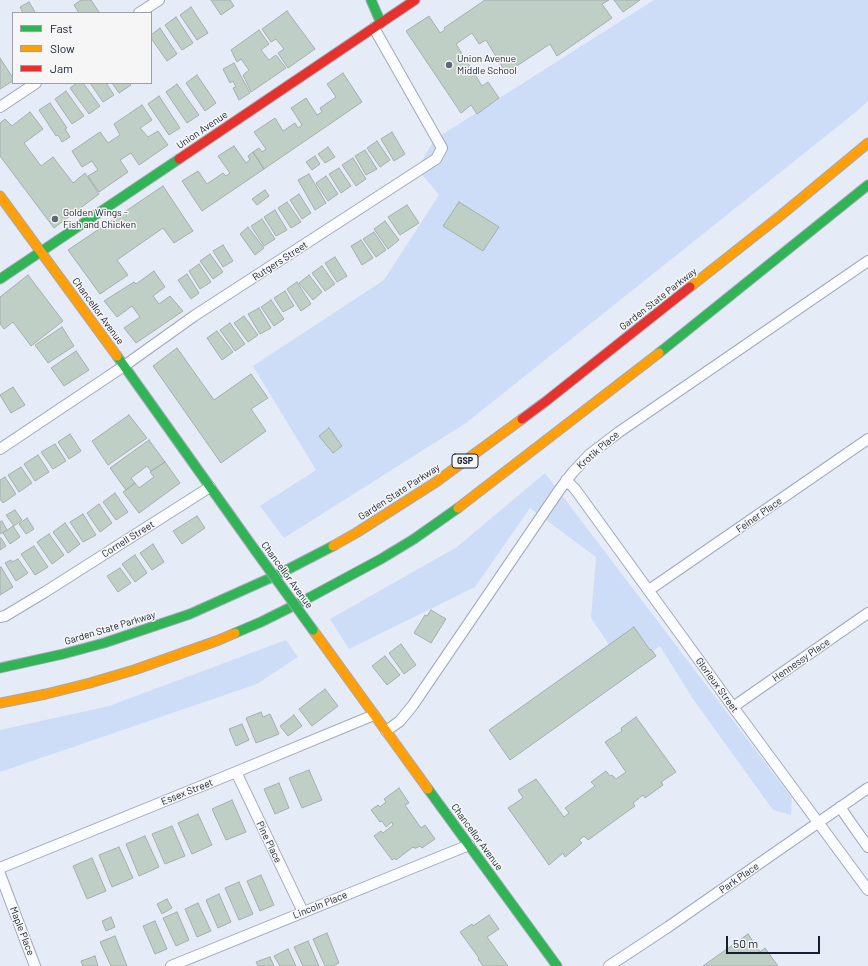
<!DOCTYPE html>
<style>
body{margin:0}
#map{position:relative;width:868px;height:966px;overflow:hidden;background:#e5ecf7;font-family:Barlow,sans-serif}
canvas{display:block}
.legend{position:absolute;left:12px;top:12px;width:140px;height:72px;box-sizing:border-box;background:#f6f6f6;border:1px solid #9ca0a7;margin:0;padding:5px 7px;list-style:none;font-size:12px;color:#151f31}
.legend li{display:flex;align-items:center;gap:8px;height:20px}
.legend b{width:20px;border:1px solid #9ca0a7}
.scale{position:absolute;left:726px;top:936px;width:94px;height:18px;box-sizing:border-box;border:2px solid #151f31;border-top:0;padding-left:5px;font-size:12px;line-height:14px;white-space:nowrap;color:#151f31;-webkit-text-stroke:3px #f6f6f6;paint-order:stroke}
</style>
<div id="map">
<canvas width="868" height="966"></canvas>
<ul class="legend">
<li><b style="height:5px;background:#30b455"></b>Fast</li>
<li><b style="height:5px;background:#ff9f0a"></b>Slow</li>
<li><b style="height:5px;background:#e5322d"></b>Jam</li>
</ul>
<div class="scale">50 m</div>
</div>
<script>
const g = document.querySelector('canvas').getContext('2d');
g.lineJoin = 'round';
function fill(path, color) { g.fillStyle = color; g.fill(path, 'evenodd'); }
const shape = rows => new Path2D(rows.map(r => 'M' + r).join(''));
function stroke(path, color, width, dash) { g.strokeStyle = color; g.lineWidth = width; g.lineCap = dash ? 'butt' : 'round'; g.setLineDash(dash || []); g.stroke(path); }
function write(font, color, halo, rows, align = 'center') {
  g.font = font + ' Barlow,sans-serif'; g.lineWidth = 3; g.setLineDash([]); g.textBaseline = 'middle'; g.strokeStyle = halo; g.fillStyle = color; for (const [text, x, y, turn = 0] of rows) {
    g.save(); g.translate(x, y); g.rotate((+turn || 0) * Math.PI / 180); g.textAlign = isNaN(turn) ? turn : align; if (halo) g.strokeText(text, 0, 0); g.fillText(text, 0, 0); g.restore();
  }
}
const green = shape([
 [654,0,868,0,868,101,856,112,466,423,284,538,260,506,316,470,253,366,384,280,439,195,417,168,435,139],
 [545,473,792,798,791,815,773,810,693,699,660,646,627,671,591,618,596,557,530,508,475,587,349,649,330,619,457,547],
 [286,640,298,657,257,684,0,772,0,730,109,706]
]);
const building = shape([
 [81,0,91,0,99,12,98,13,79,13,74,5,81,0],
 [211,0,230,0,234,6,221,15,211,0],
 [485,0,609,0,602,4,612,18,557,56,550,44,506,73,486,40,479,44,472,33,456,44,482,86,488,82,499,98,477,114,471,105,461,113,406,31,429,16,440,33,445,30,444,28,485,0],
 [614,0,640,0,623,12,614,0],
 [29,2,35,12,33,13,23,13,20,7,29,2],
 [191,7,208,33,197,40,180,15,191,7],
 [287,11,315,49,288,68,278,53,284,49,276,39,271,42,262,29,287,11],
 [176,17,193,43,182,50,165,25,176,17],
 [160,28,177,54,167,61,151,38,151,35,160,28],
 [259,30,269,44,261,50,269,60,276,55,286,68,251,92,243,75,249,70,241,59,237,62,231,50,259,30],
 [0,58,13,78,13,81,0,89,0,58],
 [234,63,250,93,239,100,233,88,236,87,233,81,230,83,223,69,234,63],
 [343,73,362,102,264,169,253,152,259,148,262,152,266,149,254,132,275,118,283,131,295,123,298,128,302,125,291,108,306,98,317,115,322,112,320,108,336,97,327,84,343,73],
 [197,75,216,103,205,111,186,83,197,75],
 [77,83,83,83,100,106,89,114,70,88,77,83],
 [90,83,106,83,114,95,103,102,90,83],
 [112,83,129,83,131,85,119,93,112,83],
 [177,84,199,115,187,123,166,92,177,84],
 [66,91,84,116,72,124,55,99,66,91],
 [159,96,180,128,169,135,148,104,159,96],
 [50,103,67,128,65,129,70,137,62,142,58,135,56,136,39,110,50,103],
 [142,105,152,120,140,128,148,137,158,131,168,145,139,165,131,153,120,160,128,172,99,192,88,176,98,170,92,161,82,167,72,151,100,132,108,143,120,135,114,124,142,105],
 [30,112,43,129,24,143,41,166,53,157,73,183,85,173,99,194,54,228,0,156,0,123,5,119,12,126,30,112],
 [392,132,405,154,394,161,381,139,392,132],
 [377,141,390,160,380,167,367,148,377,141],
 [234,146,246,163,250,160,248,156,253,152,264,169,202,211,182,181,198,171,207,184,223,173,226,176,230,173,218,156,234,146],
 [328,147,335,157,325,163,318,154,328,147],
 [365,150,377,169,366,175,355,156,365,150],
 [315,156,320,164,312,170,306,162,315,156],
 [353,158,366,179,356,186,342,165,353,158],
 [339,168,351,186,341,193,329,174,339,168],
 [309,174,326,203,315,210,298,180,309,174],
 [326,176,338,194,328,201,316,183,326,176],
 [163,186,193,231,174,243,163,228,117,260,128,275,100,294,68,250,163,186],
 [265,190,269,196,257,205,252,199,265,190],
 [299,194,311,213,302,219,290,200,299,194],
 [287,202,301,222,291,228,278,208,287,202],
 [459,202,499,227,483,251,443,226,459,202],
 [407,205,419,223,400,235,388,217,407,205],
 [275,210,287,230,276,236,264,217,275,210],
 [262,219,275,239,264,246,251,226,262,219],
 [385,221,399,240,388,249,374,229,385,221],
 [248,227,264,248,255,255,240,234,248,227],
 [374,232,386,250,376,257,363,239,374,232],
 [361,240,373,258,362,265,351,246,361,240],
 [223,245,233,261,223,267,213,251,223,245],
 [210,254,223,272,213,279,200,261,210,254],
 [335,257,347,276,337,282,325,263,335,257],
 [199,264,211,282,200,289,189,271,199,264],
 [322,266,335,284,325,291,312,273,322,266],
 [154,271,165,287,153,296,159,304,170,296,183,311,136,343,124,328,140,317,132,306,117,317,104,301,134,282,136,284,154,271],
 [187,274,199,293,191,299,178,280,187,274],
 [28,275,63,321,31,346,13,322,4,329,0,324,0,297,28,275],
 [309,275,322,292,313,300,299,283,309,275],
 [297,282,311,304,301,311,287,289,297,282],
 [285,291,294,306,283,312,274,298,285,291],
 [271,300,284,319,274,326,261,307,271,300],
 [259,308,271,328,260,334,248,314,259,308],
 [244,316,258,335,248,342,234,323,244,316],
 [230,323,245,344,235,351,220,330,230,323],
 [62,327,74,346,48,363,35,345,62,327],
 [217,331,233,352,222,360,207,338,217,331],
 [177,348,214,400,251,374,268,398,251,409,266,431,221,463,153,366,177,348],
 [76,351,89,370,64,386,51,368,76,351],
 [13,387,25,405,11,413,0,395,13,387],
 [129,415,147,438,108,465,92,441,129,415],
 [329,428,342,446,333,453,319,436,329,428],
 [70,434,81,451,69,459,58,442,70,434],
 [149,440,165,462,151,471,147,466,131,478,135,483,126,490,110,468,149,440],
 [55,444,66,461,53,469,41,452,55,444],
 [38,455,49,472,35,481,24,464,38,455],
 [165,462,180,483,139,513,123,492,135,483,139,488,154,477,150,472,165,462],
 [21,467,32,483,19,492,8,475,21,467],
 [5,477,16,494,3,503,0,499,0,480,5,477],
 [115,493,128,512,116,520,103,502,115,493],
 [99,504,112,523,100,532,87,513,99,504],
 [15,510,22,520,14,526,6,515,15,510],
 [83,514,96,535,83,542,70,522,83,514],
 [197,516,205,528,182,544,173,531,197,516],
 [27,518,34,529,26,534,19,524,27,518],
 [2,521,7,530,0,534,0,522,2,521],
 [65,523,80,544,68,553,53,532,65,523],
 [13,526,20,537,10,544,3,533,13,526],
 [49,534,64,555,52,564,37,542,49,534],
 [0,538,1,538,6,546,0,550,0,538],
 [153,544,164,562,152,570,140,553,153,544],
 [34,546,48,567,35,575,21,554,34,546],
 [135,555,147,573,135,582,122,564,135,555],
 [18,559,28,573,16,581,5,563,11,560,12,562,18,559],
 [1,567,13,587,0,595,0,568,1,567],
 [120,568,131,583,118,592,107,576,120,568],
 [431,610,446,619,431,643,414,633,425,615,427,616,431,610],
 [634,627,650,650,651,649,656,656,510,760,489,730,634,627],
 [401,644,416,665,404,674,389,653,401,644],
 [385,656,400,675,387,685,372,666,385,656],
 [325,689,338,706,312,726,299,709,325,689],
 [261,712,263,717,270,714,279,734,256,743,246,718,261,712],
 [294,715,302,726,288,736,280,726,294,715],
 [636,717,676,772,661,782,663,785,645,798,643,795,633,803,635,806,588,840,584,836,579,840,582,843,565,857,563,853,549,865,508,808,523,798,518,790,536,779,564,817,569,813,565,808,595,786,591,782,606,771,610,776,612,775,616,779,626,772,605,742,622,731,621,728,636,717],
 [242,724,249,740,236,746,229,729,242,724],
 [309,770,322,800,302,808,289,778,309,770],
 [279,783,289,808,275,814,264,789,279,783],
 [399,788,409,803,405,805,421,828,425,825,435,839,422,848,420,846,416,848,414,848,413,847,396,860,395,858,392,860,374,836,381,831,383,833,393,825,392,822,386,827,382,821,380,822,371,810,378,805,380,807,386,802,384,799,399,788],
 [232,800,246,832,226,840,212,809,232,800],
 [198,814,212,845,192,854,178,823,198,814],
 [172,826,185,856,165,864,152,834,172,826],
 [145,836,159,867,139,876,126,844,145,836],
 [119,847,133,878,112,887,99,855,119,847],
 [92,858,106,891,87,899,73,866,92,858],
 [261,875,274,905,260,911,247,881,261,875],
 [239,882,253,914,239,920,225,888,239,882],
 [219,894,231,922,218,928,206,900,219,894],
 [167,899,172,908,162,914,157,904,167,899],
 [198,903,211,931,197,937,185,909,198,903],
 [177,912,189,940,176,946,163,918,177,912],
 [489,915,499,929,487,937,508,966,483,966,478,959,479,958,460,932,472,924,473,926,489,915],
 [111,917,115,927,106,931,102,921,111,917],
 [155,921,167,949,155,954,143,926,155,921],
 [327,933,339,963,333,966,325,966,313,939,327,933],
 [748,934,760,952,765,948,778,966,703,966,748,934],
 [115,936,127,966,111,966,100,942,115,936],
 [308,941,319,966,303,966,294,947,308,941],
 [288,949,296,966,280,966,274,956,288,949],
 [95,956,98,966,83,966,81,961,95,956],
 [270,957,274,966,258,966,256,962,270,957]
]);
const street = shape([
 [139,13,159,0],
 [0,107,36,83],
 [0,449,124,366,194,316,436,159,442,148,374,28],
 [566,480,575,489,733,707,868,890],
 [649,590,868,439],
 [0,617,5,616,45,592,210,487],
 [733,707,868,613],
 [386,731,400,721,413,705,560,489,573,472,589,455,619,432,868,261],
 [236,772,303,912],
 [840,807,851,823,868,847],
 [0,868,236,772,374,715],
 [0,874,35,966],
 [171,966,469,845],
 [609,966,668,927,868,788]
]);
const fast = shape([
 [371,0,381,23],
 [0,279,179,159],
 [659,353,868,185],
 [117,356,255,550],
 [235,633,261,622,303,601,381,559,414,539,458,508],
 [0,668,63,654,104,643,190,614,277,575,333,546],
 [428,789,557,966]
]);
const slow = shape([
 [0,196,117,356],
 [690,287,780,216,868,143],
 [458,508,659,353],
 [333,546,356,533,436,482,522,419],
 [313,630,428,789],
 [0,703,46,694,90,683,134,670,219,640,235,633]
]);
const jam = shape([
 [179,159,415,0],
 [522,419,545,402,690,287]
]);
const fastBridge = shape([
 [255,550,313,630]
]);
const markers = [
 [449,65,4,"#5e6776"],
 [55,219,4,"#5e6776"]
];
const shields = [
 [465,461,26]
];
const shieldNames = [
 ["GSP",465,461]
];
const poiNames = [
 ["Union Avenue",457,59],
 ["Middle School",457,71],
 ["Golden Wings -",63,213],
 ["Fish and Chicken",63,225]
];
const streetNames = [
 ["Union Avenue",202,130,-34],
 ["Rutgers Street",280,261,-33],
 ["Garden State Parkway",658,299,-38],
 ["Chancellor Avenue",98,311,54],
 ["Krotik Place",598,450,-41],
 ["Garden State Parkway",399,492,-33],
 ["Feiner Place",759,515,-35],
 ["Cornell Street",128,539,-32],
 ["Chancellor Avenue",287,575,54],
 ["Garden State Parkway",110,628,-17],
 ["Hennessy Place",801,660,-35],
 ["Glorieux Street",717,685,54],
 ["Essex Street",187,792,-22],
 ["Chancellor Avenue",477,837,54],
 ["Pine Place",269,842,64],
 ["Park Place",739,878,-35],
 ["Lincoln Place",320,905,-22],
 ["Maple Place",22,931,69]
];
fill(green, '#cdddf7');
fill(building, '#bfcfc6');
stroke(building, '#a5aeac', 1);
stroke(street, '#a2a9b7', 12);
stroke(fast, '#a2a9b7', 11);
stroke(slow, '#a2a9b7', 11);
stroke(jam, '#a2a9b7', 11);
stroke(street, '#fbfcfe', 10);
stroke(fast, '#30b455', 9);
stroke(slow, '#ff9f0a', 9);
stroke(jam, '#e5322d', 9);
stroke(fastBridge, '#a2a9b7', 11, []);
stroke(fastBridge, '#30b455', 9);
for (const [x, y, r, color] of markers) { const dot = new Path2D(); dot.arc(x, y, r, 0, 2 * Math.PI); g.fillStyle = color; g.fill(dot); stroke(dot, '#f6f6f6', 1.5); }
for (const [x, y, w] of shields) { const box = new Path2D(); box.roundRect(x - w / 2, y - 7, w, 14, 3); g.fillStyle = '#f6f6f6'; g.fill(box); stroke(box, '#151f31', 1); }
write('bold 9px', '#151f31', null, shieldNames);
write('10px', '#151f31', '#f6f6f6', poiNames, 'left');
write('10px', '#151f31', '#f6f6f6', streetNames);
</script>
